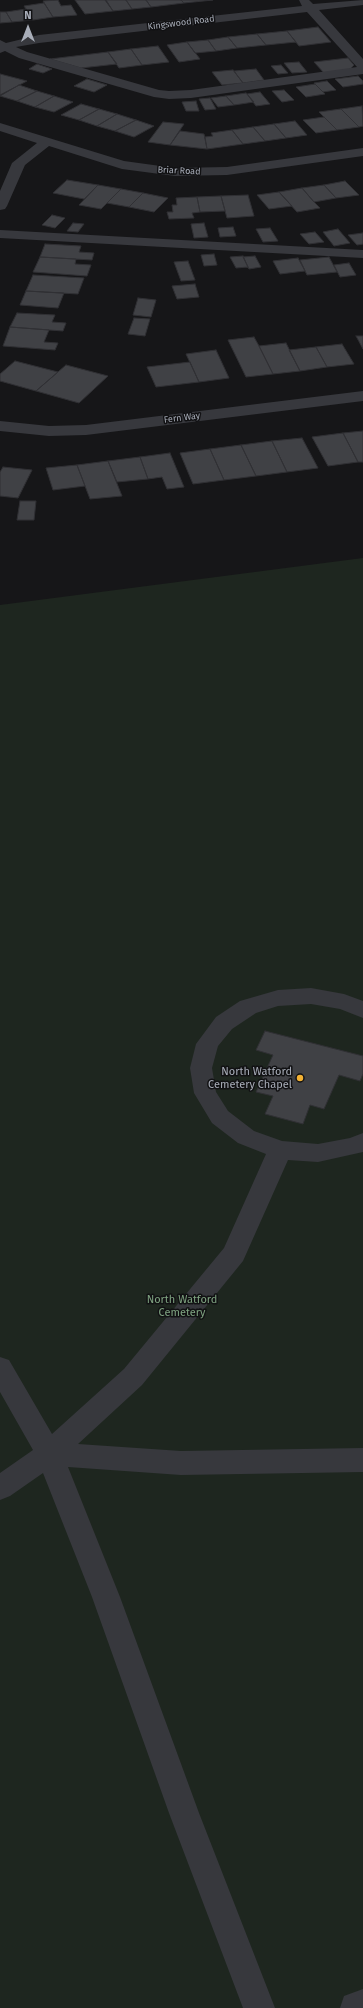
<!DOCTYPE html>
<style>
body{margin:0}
#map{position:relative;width:363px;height:2008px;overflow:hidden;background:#161618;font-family:"Fira Sans",sans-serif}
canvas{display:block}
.north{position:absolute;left:8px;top:8px;width:40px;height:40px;-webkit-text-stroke:3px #111113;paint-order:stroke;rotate:0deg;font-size:11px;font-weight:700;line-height:16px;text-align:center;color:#a8adb8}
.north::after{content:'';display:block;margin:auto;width:14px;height:18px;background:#a8adb8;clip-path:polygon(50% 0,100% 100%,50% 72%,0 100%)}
</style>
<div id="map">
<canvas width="363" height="2008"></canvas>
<div class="north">N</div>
</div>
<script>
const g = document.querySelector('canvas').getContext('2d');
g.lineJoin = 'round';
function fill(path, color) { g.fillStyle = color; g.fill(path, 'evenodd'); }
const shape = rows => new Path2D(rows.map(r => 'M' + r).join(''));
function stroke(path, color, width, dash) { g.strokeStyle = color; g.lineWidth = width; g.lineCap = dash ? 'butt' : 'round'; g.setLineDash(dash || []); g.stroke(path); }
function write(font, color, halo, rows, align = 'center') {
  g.font = font + ' "Fira Sans",sans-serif'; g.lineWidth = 3; g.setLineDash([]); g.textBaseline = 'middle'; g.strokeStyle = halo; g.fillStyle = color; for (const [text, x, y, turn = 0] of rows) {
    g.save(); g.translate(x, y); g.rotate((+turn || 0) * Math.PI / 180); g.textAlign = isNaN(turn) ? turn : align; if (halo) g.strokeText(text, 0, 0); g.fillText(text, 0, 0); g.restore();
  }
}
const green = shape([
 [363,558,363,2008,0,2008,0,605]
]);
const building = shape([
 [58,0,61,6,71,5,77,15,53,17,43,1,58,0],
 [75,0,105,0,113,11,85,14,75,0],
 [106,0,126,0,132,9,113,11,106,0],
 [126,0,146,0,151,7,132,9,126,0],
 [146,0,181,0,184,3,151,7,146,0],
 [181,0,213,0,184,3,181,0],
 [44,3,53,17,33,20,24,6,44,3],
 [26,9,33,20,12,22,6,12,26,9],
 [0,12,6,12,12,22,0,23,0,12],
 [318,27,331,42,299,46,287,31,318,27],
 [287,31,296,42,266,45,257,34,287,31],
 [257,34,266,45,237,48,228,37,257,34],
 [228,37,237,48,216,51,208,40,228,37],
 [208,40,216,51,195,53,187,42,208,40],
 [187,42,200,59,179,62,167,45,187,42],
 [158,46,169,62,142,65,131,49,158,46],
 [131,49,142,65,119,68,108,52,131,49],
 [108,52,117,64,81,68,50,59,108,52],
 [348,58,354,65,349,70,324,73,314,62,348,58],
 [299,62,307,72,292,73,284,63,299,62],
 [37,64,52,69,43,73,29,69,37,64],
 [281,65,288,73,278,74,271,66,281,65],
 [256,69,264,80,243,83,234,71,256,69],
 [233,70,243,83,222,85,212,72,233,70],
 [0,74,27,81,0,95,0,74],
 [358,76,363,81,363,84,343,87,335,79,358,76],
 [87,79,107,85,94,92,74,86,87,79],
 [327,81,336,90,323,92,314,83,327,81],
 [315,84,325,94,306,97,296,87,315,84],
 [19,85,37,91,17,101,0,96,19,85],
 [284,90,294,100,282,102,272,91,284,90],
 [37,91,54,96,35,107,17,101,37,91],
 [260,92,270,104,256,106,247,94,260,92],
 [246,93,254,102,234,105,226,96,246,93],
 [54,96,73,102,54,112,35,107,54,96],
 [226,96,234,105,218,107,211,98,226,96],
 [210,98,216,109,205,110,199,99,210,98],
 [196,101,199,111,186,111,182,102,196,101],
 [81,104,99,109,79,120,61,115,81,104],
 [362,106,363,126,359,127,341,109,362,106],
 [99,109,117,114,97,126,79,120,99,109],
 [341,109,359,127,337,130,319,112,341,109],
 [117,114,136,120,115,131,97,126,117,114],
 [324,117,337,130,316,133,303,120,324,117],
 [136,120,154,126,134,137,115,131,136,120],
 [295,121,307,135,286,138,274,124,295,121],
 [163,122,184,124,170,145,148,142,163,122],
 [274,124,286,138,265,141,253,127,274,124],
 [253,127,265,141,243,144,232,130,253,127],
 [232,130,243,144,207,149,205,137,213,136,211,133,232,130],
 [180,131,204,134,207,149,170,145,180,131],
 [67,180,98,185,84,199,53,193,67,180],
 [345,181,359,195,336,198,324,185,345,181],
 [98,185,121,189,101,209,79,205,98,185],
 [324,185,336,198,314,202,302,188,324,185],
 [302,188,314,202,320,208,297,212,279,192,302,188],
 [121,189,143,193,129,207,107,203,121,189],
 [279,192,292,206,269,209,257,195,279,192],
 [143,193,168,198,154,212,129,207,143,193],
 [248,195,254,216,227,218,221,196,248,195],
 [221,196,225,211,200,212,197,197,221,196],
 [197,197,200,212,192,213,194,218,169,219,167,212,173,212,172,205,177,205,176,198,197,197],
 [52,215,65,218,55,228,42,225,52,215],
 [73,223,84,224,78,232,67,231,73,223],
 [204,223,208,237,194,238,191,224,204,223],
 [233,227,236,236,220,237,218,228,233,227],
 [270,228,278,241,263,242,256,229,270,228],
 [338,229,350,243,334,246,323,232,338,229],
 [315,232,324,242,309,244,300,234,315,232],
 [363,233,363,244,357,245,348,235,363,233],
 [45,244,81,246,79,252,94,253,92,260,40,257,45,244],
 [214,254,217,265,204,266,201,255,214,254],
 [243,256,248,267,236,268,230,257,243,256],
 [255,256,261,267,249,269,243,257,255,256],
 [40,257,76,259,75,264,91,265,87,276,33,272,40,257],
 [329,257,337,272,307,275,300,260,329,257],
 [298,258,305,271,280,274,273,261,298,258],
 [188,261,195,280,181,281,174,262,188,261],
 [349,263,356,275,340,277,334,265,349,263],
 [33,275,84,278,78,294,26,291,33,275],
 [195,284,199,297,177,299,172,286,195,284],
 [26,291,64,293,58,308,20,305,26,291],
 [138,298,156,300,151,317,133,315,138,298],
 [17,313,55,315,52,322,66,323,63,331,10,327,17,313],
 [134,318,150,319,145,336,128,334,134,318],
 [10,327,49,330,44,342,58,343,55,350,3,346,10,327],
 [356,336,363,336,363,349,356,336],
 [254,337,259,346,273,374,246,377,228,340,254,337],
 [286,343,300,371,273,374,259,346,286,343],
 [342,344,354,364,327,367,316,347,342,344],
 [316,347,327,367,300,371,289,350,316,347],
 [216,350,229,378,199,382,186,354,216,350],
 [15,361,58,372,36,391,0,381,0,374,15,361],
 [190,362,199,382,156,387,147,367,190,362],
 [66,365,108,376,79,403,36,391,66,365],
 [363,431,363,462,358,462,343,433,363,431],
 [343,433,358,462,328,466,312,437,343,433],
 [302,438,318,468,287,472,272,441,302,438],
 [272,441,287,472,256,476,241,445,272,441],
 [241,445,256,476,224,480,210,449,241,445],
 [210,449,224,480,193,484,180,453,210,449],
 [170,453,184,487,167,489,162,477,148,479,140,457,170,453],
 [140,457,148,479,117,482,108,461,140,457],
 [108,461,122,496,90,499,77,465,108,461],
 [77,465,85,486,53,490,46,468,77,465],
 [3,467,32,470,18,498,0,496,0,472,3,467],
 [20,501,36,501,34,520,17,520,20,501],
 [265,1031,363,1056,363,1074,360,1081,339,1075,324,1109,310,1105,303,1124,265,1114,273,1096,256,1092,273,1055,256,1050,265,1031]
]);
const minor = shape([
 [299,0,309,0,313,4,363,0,363,5,319,10,363,59,363,74,191,98,169,99,154,97,19,58,5,51,0,53,0,40,6,43,39,35,302,6,299,0],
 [307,12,357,67,191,90,169,91,159,90,27,52,16,47,39,43,307,12],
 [0,123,124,161,175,168,227,167,363,148,363,156,227,175,175,176,122,169,49,146,25,165,7,206,5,209,0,210,0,191,12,163,37,143,0,131,0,123],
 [0,230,363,250,363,258,0,238,0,230],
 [363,391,363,401,86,435,49,436,0,431,0,421,49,426,86,425,363,391],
 [311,988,344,994,363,1001,363,1018,340,1009,311,1004,278,1006,256,1013,232,1029,218,1046,212,1068,216,1092,228,1111,254,1131,282,1141,318,1144,350,1138,363,1133,363,1152,318,1162,288,1160,243,1261,142,1385,78,1444,181,1451,363,1448,363,1472,181,1475,68,1467,120,1597,199,1813,275,2008,243,2008,169,1813,92,1597,43,1473,10,1496,0,1500,0,1473,33,1450,0,1392,0,1357,9,1360,52,1434,124,1369,224,1248,266,1154,238,1143,212,1123,194,1093,190,1068,196,1044,216,1017,240,1001,278,990,311,988],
 [363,1989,363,2008,340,2008,344,1996,363,1989]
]);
const markers = [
 [300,1078,4,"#f2b134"]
];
const farStreetnames = [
 ["Kingswood Road",181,23,-7],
 ["Briar Road",179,171,3],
 ["Fern Way",182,418,-7]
];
const poiNames = [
 ["North Watford",292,1072],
 ["Cemetery Chapel",292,1085]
];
const parkNames = [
 ["North Watford",182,1300],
 ["Cemetery",182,1313]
];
fill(green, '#1e261f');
fill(building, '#404145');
stroke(building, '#303034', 1);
fill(minor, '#37383d');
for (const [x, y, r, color] of markers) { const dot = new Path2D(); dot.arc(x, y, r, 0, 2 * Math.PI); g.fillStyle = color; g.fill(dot); stroke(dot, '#111113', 1.5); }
write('9px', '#a8adb8', '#111113', farStreetnames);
write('11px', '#a8adb8', '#111113', poiNames, 'right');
write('11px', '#7fa381', '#111113', parkNames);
</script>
